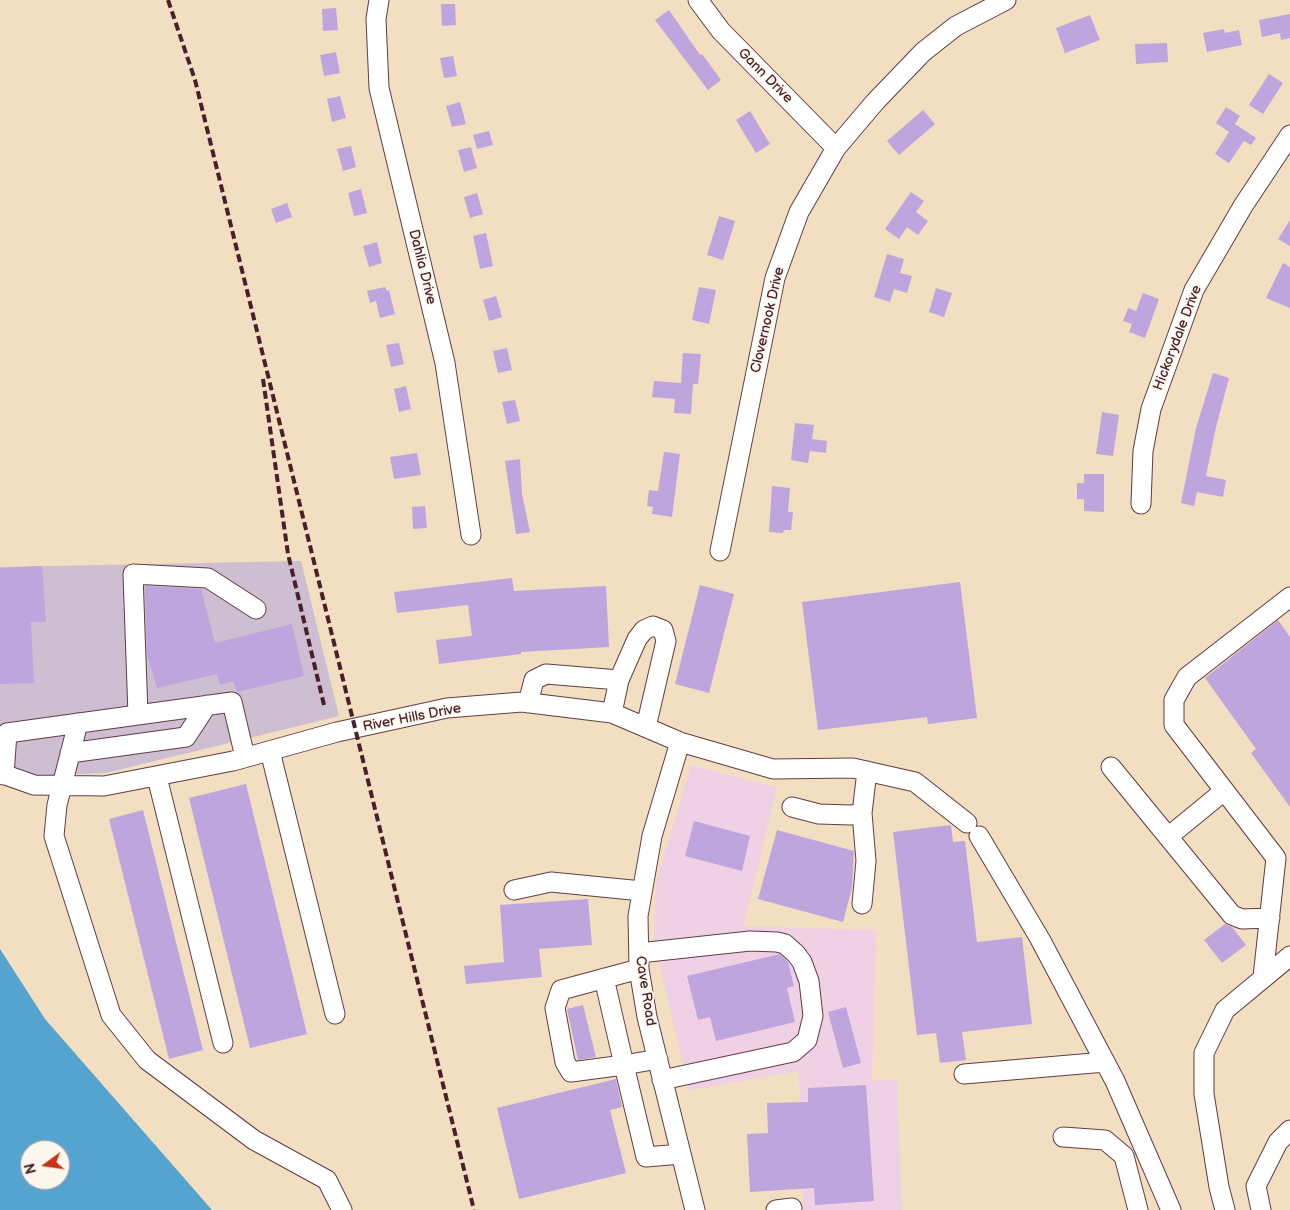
<!DOCTYPE html>
<style>
body{margin:0}
#map{position:relative;width:1290px;height:1210px;overflow:hidden;background:#f2dfc1;font-family:"Balsamiq Sans",sans-serif}
canvas{display:block}
.north{position:absolute;left:20px;top:1140px;width:50px;height:50px;box-sizing:border-box;background:#fbf7ec;border:1px solid #b4a19f;border-radius:50%;rotate:256deg;font-size:14px;font-weight:700;line-height:20px;text-align:center;color:#4a1f2b}
.north::after{content:'';display:block;margin:auto;width:18px;height:22px;background:#c8321e;clip-path:polygon(50% 0,100% 100%,50% 72%,0 100%)}
</style>
<div id="map">
<canvas width="1290" height="1210"></canvas>
<div class="north">N</div>
</div>
<script>
const g = document.querySelector('canvas').getContext('2d');
g.lineJoin = 'round';
function fill(path, color) { g.fillStyle = color; g.fill(path, 'evenodd'); }
const shape = rows => new Path2D(rows.map(r => 'M' + r).join(''));
function stroke(path, color, width, dash) { g.strokeStyle = color; g.lineWidth = width; g.lineCap = dash ? 'butt' : 'round'; g.setLineDash(dash || []); g.stroke(path); }
function write(font, color, halo, rows, align = 'center') {
  g.font = font + ' "Balsamiq Sans",sans-serif'; g.lineWidth = 4; g.setLineDash([]); g.textBaseline = 'middle'; g.strokeStyle = halo; g.fillStyle = color; for (const [text, x, y, turn = 0] of rows) {
    g.save(); g.translate(x, y); g.rotate((+turn || 0) * Math.PI / 180); g.textAlign = isNaN(turn) ? turn : align; if (halo) g.strokeText(text, 0, 0); g.fillText(text, 0, 0); g.restore();
  }
}
const built = shape([
 [691,765,777,788,743,926,876,930,872,1080,897,1080,902,1210,803,1210,799,1071,689,1090,654,941,656,883]
]);
const industrial = shape([
 [301,561,339,716,106,773,34,776,0,764,0,567]
]);
const water = shape([
 [0,949,45,1019,212,1210,0,1210],
 [30,1150,60,1150,60,1180,30,1180]
]);
const building = shape([
 [441,4,455,4,456,25,442,26],
 [336,8,338,30,323,31,322,9],
 [669,10,700,55,702,54,721,80,708,90,655,20],
 [1290,14,1290,38,1281,40,1280,33,1262,37,1259,20],
 [1090,15,1100,40,1065,53,1056,28],
 [1224,29,1225,33,1239,30,1242,45,1207,52,1203,33],
 [1167,43,1168,62,1136,64,1135,44],
 [336,52,340,73,324,76,320,55],
 [453,56,457,76,444,78,440,58],
 [1269,74,1283,83,1263,114,1249,105],
 [340,96,346,118,332,122,327,99],
 [460,102,466,124,452,127,446,106],
 [1226,107,1240,116,1235,124,1256,138,1251,145,1244,141,1229,163,1215,154,1229,132,1216,123],
 [923,110,935,124,899,155,887,141],
 [750,111,770,144,756,153,736,120],
 [489,131,493,145,477,149,473,135],
 [351,146,356,167,343,171,337,149],
 [471,147,477,168,464,172,458,150],
 [361,189,367,213,354,216,348,193],
 [911,192,924,201,916,212,928,221,918,235,907,227,899,239,885,229],
 [477,193,483,214,470,218,464,197],
 [287,203,292,217,276,223,271,209],
 [719,216,735,221,723,260,707,255],
 [1290,220,1290,246,1278,239],
 [486,233,493,266,480,269,473,236],
 [377,242,382,263,369,267,363,246],
 [887,254,904,259,900,273,912,276,907,293,894,289,890,302,874,297],
 [1283,263,1290,267,1290,308,1266,298],
 [385,287,387,291,389,290,395,314,380,318,376,301,370,303,367,291],
 [699,287,716,290,709,324,692,320],
 [936,288,952,293,944,317,929,312],
 [1143,293,1159,299,1145,338,1129,332,1132,324,1123,321,1128,308,1136,311],
 [496,296,502,317,489,321,483,300],
 [399,343,404,364,391,367,386,345],
 [507,348,512,370,498,373,493,351],
 [683,353,701,354,698,384,693,384,691,414,674,413,675,399,652,397,654,381,681,383],
 [1213,373,1229,378,1216,427,1206,476,1226,480,1223,497,1197,492,1194,506,1181,503,1196,428],
 [406,386,411,409,399,412,394,389],
 [515,400,520,421,507,424,502,402],
 [1102,412,1119,415,1113,456,1096,454],
 [795,423,814,425,812,439,827,441,826,453,810,451,808,463,791,460],
 [664,452,680,454,672,517,652,514,653,507,647,506,649,490,658,491],
 [417,453,421,475,394,479,390,457],
 [520,459,522,494,530,532,516,534,505,461],
 [1084,474,1104,474,1104,512,1084,511,1084,499,1077,499,1077,483,1084,483],
 [772,486,790,488,788,512,793,512,791,530,784,530,783,533,769,532],
 [425,506,427,528,413,529,412,507],
 [42,566,46,622,31,622,34,683,0,684,0,568],
 [512,578,514,591,606,586,609,647,521,652,521,654,439,664,436,640,472,636,468,605,397,613,394,592],
 [960,582,977,718,928,724,927,717,818,730,802,602],
 [700,585,734,594,709,693,675,684],
 [145,586,201,589,215,643,292,624,304,676,237,692,233,681,220,685,217,674,157,688,147,654],
 [1278,620,1290,637,1290,807,1251,753,1256,749,1205,678],
 [246,784,307,1034,250,1048,189,798],
 [143,810,203,1050,169,1059,109,819],
 [694,821,750,836,742,871,685,856],
 [951,825,953,842,965,841,977,942,1022,937,1032,1024,962,1032,966,1060,940,1063,936,1033,917,1035,893,832],
 [777,830,854,851,852,888,843,922,758,899],
 [588,899,592,945,539,949,542,977,466,984,464,966,504,962,500,905],
 [1225,924,1232,927,1246,945,1222,963,1204,940],
 [780,954,788,962,794,986,787,988,795,1022,716,1041,710,1017,698,1020,687,976],
 [583,1005,596,1057,578,1060,567,1009],
 [846,1007,861,1063,843,1068,828,1012],
 [616,1079,622,1107,610,1110,626,1173,519,1199,497,1108],
 [866,1085,874,1201,815,1205,814,1188,750,1192,747,1134,768,1133,767,1103,808,1102,808,1088]
]);
const minor = shape([
 [379,0,376,19,379,88,445,363,471,535],
 [698,0,721,31,836,148],
 [1141,504,1143,451,1151,409,1194,290,1243,206,1290,135],
 [720,551,775,278,799,212,836,148,875,102,923,52,956,26,1006,0],
 [528,703,534,680,546,674,619,680],
 [612,713,619,680,637,639,644,630,653,626,663,630,666,641,646,727],
 [138,715,133,574,208,578,256,609],
 [78,723,57,805,54,836,111,1015,147,1060,254,1140,327,1180,342,1210],
 [680,742,652,836,638,916,639,969,647,1017,695,1210],
 [270,751,335,1014],
 [70,753,186,737,207,705],
 [1111,767,1232,915,1242,919,1270,918],
 [0,773,34,785,104,786,233,761,337,732,447,708,522,702,612,713,680,742,773,769,853,768,915,782,967,823],
 [4,775,7,733,232,702,245,757],
 [157,777,223,1043],
 [792,807,819,814,851,815,862,813,867,771],
 [979,836,1040,939,1115,1081,1171,1210],
 [1168,837,1224,791],
 [514,890,551,882,642,891],
 [862,904,866,861,862,813],
 [639,953,750,941,777,942,785,944,796,954,802,962,809,981,813,1016,807,1040,793,1052,662,1080],
 [639,969,561,990,555,1008,565,1062,571,1072,624,1065,646,1157,681,1154],
 [1263,977,1276,858,1174,725,1174,700,1187,677,1290,597],
 [604,978,624,1065,658,1059],
 [964,1074,1105,1062],
 [1063,1137,1105,1140,1124,1156,1138,1210],
 [776,1210,792,1208],
 [1225,1210,1219,1187,1204,1094,1204,1053,1225,1010,1290,956],
 [1261,1210,1256,1186,1278,1142,1290,1130]
]);
const rail = shape([
 [168,0,195,80,474,1210],
 [263,379,288,554,324,705]
]);
const streetNames = [
 ["Gann Drive",765,76,45],
 ["Dahlia Drive",422,267,76],
 ["Clovernook Drive",768,320,-77],
 ["Hickorydale Drive",1178,338,-69],
 ["River Hills Drive",412,718,-11],
 ["Cave Road",645,991,81]
];
fill(built, '#f0d0e5');
fill(industrial, '#cebed2');
fill(water, '#55a4cf');
fill(building, '#bfa5dd');
stroke(minor, '#633c42', 21);
stroke(minor, '#fff', 19);
stroke(rail, '#4a1f2b', 4, [8, 4]);
write('14px', '#4a1f2b', '#fbf7ec', streetNames);
</script>
